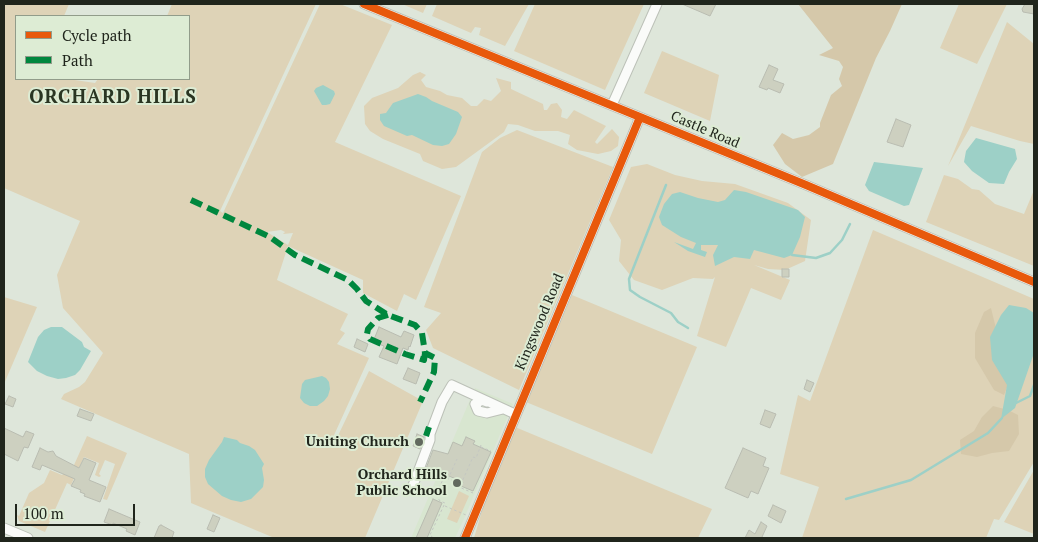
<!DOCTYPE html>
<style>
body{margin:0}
#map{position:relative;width:1038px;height:542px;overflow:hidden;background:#dee6da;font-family:"PT Serif",serif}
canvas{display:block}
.frame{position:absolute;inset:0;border:5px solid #20251c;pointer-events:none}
.legend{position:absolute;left:15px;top:15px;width:175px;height:65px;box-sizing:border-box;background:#ddecd4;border:1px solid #919c8a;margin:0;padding:6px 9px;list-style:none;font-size:15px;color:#20251c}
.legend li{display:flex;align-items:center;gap:10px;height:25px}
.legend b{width:25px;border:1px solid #919c8a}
.scale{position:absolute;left:15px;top:504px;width:120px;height:22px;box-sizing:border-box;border:2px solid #20251c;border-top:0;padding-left:6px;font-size:15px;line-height:18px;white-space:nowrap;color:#20251c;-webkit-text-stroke:4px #ddecd4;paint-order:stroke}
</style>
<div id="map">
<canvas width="1038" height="542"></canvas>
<div class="frame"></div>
<ul class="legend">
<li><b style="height:6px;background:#e8590c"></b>Cycle path</li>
<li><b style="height:6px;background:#00873e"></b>Path</li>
</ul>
<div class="scale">100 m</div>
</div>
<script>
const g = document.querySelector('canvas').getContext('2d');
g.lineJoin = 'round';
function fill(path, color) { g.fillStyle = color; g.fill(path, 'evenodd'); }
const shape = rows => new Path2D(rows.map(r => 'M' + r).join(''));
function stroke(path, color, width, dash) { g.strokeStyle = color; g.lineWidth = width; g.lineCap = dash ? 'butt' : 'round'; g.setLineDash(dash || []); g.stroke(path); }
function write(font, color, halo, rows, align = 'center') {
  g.font = font + ' "PT Serif",serif'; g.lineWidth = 4; g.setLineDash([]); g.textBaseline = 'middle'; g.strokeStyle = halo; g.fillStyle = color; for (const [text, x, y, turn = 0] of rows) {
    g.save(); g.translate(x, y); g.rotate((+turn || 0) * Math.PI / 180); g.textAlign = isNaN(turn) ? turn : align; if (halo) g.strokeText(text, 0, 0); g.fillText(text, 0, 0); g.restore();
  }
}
const built = shape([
 [475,388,513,404,463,521,455,538,411,538]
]);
const green = shape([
 [4,4,69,4,64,16,16,16,16,79,68,79,95,83,98,79,189,79,189,16,167,16,172,4,316,4,220,211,223,213,320,4,340,4,392,25,335,142,461,196,416,300,404,294,397,311,363,293,363,280,288,246,277,280,348,314,340,330,345,333,337,344,369,358,330,444,333,446,369,371,423,401,365,538,272,538,272,537,191,503,189,454,61,399,64,394,79,387,85,382,103,353,63,308,57,275,80,221,4,188],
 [281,230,285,232,283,234,293,233,288,245,267,232],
 [402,4,427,4,423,13],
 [437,4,529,4,505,46,479,35,481,28,475,27,471,33,432,16],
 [535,4,644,4,605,90,514,51],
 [959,4,1007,4,977,64,940,48],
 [1007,22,1034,44,1034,144,1020,141,971,126,948,166],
 [662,51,719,75,710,121,644,93],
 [420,72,426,75,421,80,426,87,440,91,447,95,462,98,471,106,477,106,484,99,491,101,501,91,496,78,511,82,511,89,543,104,544,110,547,110,551,104,557,103,562,110,561,117,567,119,574,110,606,126,595,142,597,144,612,129,619,137,618,146,611,151,598,154,577,150,568,144,570,135,558,131,535,131,518,125,508,124,504,132,456,167,442,169,423,161,420,154,383,139,370,131,365,124,364,106,372,98,398,88,413,75],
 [517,130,613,167,519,390,433,348,426,330,441,313,424,307,482,152,500,138],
 [647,164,675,175,702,181,735,184,788,203,811,220,805,261,785,270,768,269,754,265,790,280,781,300,751,288,726,347,697,336,715,277,713,279,693,278,662,290,634,280,619,261,621,240,609,220,631,167],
 [944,175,958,179,972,189,979,190,995,204,1024,214,1034,190,1034,266,926,222],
 [873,230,1034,299,1034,462,999,520,994,519,986,538,802,538,819,487,780,474,798,395,810,401],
 [572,295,697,347,652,454,526,402],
 [4,297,37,307,4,384],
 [515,427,712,509,698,538,474,538,486,497],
 [87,436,127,453,107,500,103,499,115,464,105,460,99,474,101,476,99,477,95,475,99,463,84,457,71,485,67,483,45,532,19,521,17,515,19,516,29,493,44,483,50,470,62,475,65,472,70,474],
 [1034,470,1034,534,1004,522],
 [459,491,469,496,457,523,447,519]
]);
const forest = shape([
 [798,4,902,4,890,31,876,58,833,164,802,177,785,164,773,145,782,133,793,139,809,135,820,127,820,123,831,95,842,86,839,79,843,67,839,61,819,55,833,48],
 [991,308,1009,382,1004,395,994,390,975,358,975,333,984,312],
 [993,406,1008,410,1018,415,1019,434,1009,451,992,453,977,457,961,454,960,440,974,431,982,417]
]);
const water = shape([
 [323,85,334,91,335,94,330,104,326,105,322,105,314,91,316,88],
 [418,94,426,97,432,101,458,112,462,117,456,134,449,144,442,146,433,145,412,135,407,136,384,126,380,120,380,114,386,113,393,103],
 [976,138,1015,149,1017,159,1009,172,1004,184,989,183,972,171,964,162,966,151],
 [874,162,923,168,909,205,904,206,869,191,865,185],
 [734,190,746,192,798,210,805,217,800,237,792,255,784,258,754,250,750,259,734,257,715,266,713,255,718,245,701,245,701,250,707,252,705,257,688,251,674,242,693,249,696,243,681,237,662,225,659,217,664,204,672,194,680,192,698,198,718,202,725,200],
 [1009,305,1026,308,1034,313,1034,353,1015,408,1001,419,1007,385,992,360,990,337,1001,315],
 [51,327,62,327,82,342,84,347,91,351,80,370,75,375,66,378,58,379,47,376,37,371,28,362,38,337,44,330],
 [322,376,326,378,329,382,330,389,328,396,324,401,317,406,310,406,304,403,300,398,302,384,305,380],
 [224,437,237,440,240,443,249,446,255,450,264,464,262,468,264,480,263,487,251,499,241,502,231,500,222,496,208,484,205,477,205,469,209,460,222,442]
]);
const stream = shape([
 [666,185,629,279,630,290,640,297,671,313,678,322,688,328],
 [792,255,816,258,830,253,842,240,850,224],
 [1014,404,1030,396,1034,385],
 [846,499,911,480,988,433,1002,418]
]);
const building = shape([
 [682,4,716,4,710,16,682,4],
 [1025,4,1034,4,1034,14,1023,12,1022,9,1025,4],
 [769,65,778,69,773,80,784,84,780,93,768,88,767,90,759,87,769,65],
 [896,119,911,125,903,147,887,142,896,119],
 [782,269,789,269,789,277,782,277,782,269],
 [379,327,401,337,404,331,414,335,410,347,409,346,408,350,403,348,397,364,379,357,384,346,373,342,379,327],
 [357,339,368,344,365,352,354,347,357,339],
 [408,368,420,373,416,384,403,379,408,368],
 [807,380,814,383,810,392,804,389,807,380],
 [9,396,16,399,13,407,5,404,9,396],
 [80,409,94,414,91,421,77,416,80,409],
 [765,410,776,414,770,428,760,424,765,410],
 [4,428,23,437,26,431,34,434,28,448,24,447,18,461,4,454,4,428],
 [417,434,424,437,420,449,413,446,417,434],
 [466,437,475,441,473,444,491,452,473,491,461,486,463,482,449,476,448,477,434,472,434,474,425,471,433,450,448,454,453,442,462,446,466,437],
 [40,448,48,452,53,451,56,456,79,468,84,458,96,463,89,480,106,487,100,502,84,496,85,494,80,492,81,490,71,486,75,479,42,465,40,470,32,467,40,448],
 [743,448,766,458,763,466,769,468,758,494,751,491,748,498,725,488,743,448],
 [433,499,442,503,427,538,416,538,433,499],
 [773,505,786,511,781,523,768,516,773,505],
 [109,509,140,522,135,535,126,531,127,529,113,523,113,525,104,522,109,509],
 [213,515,220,518,214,532,207,529,213,515],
 [761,522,767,526,762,537,764,538,745,538,749,530,755,534,761,522],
 [161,525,174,532,172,538,154,538,159,526,161,525]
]);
const path = shape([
 [481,447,491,451],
 [448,479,457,459],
 [460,485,459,487,473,493],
 [445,506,466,515],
 [431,538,432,536,430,535,445,503,440,501,436,495,444,477,461,484,473,457,476,458,481,445]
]);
const minor = shape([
 [364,4,806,185,1034,282],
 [612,105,657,4],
 [487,402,482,400,475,404,478,411,487,413,503,409],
 [412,488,430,440,430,434,442,402,452,385,515,414],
 [4,528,28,538],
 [465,538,640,117]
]);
const quiet = shape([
 [191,200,270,237,295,255,348,280,357,289,366,301,388,315,415,325,422,333,425,353,435,358,434,372,420,402],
 [388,315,378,318,368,329,367,334,370,339,405,354,424,360,425,353],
 [426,436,429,427]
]);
const cycleway = shape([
 [364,4,806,185,1034,282],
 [465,538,640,117]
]);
const markers = [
 [419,442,5,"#62695e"],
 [457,483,5,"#62695e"]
];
const streetNames = [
 ["Castle Road",705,130,23],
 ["Kingswood Road",540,322,-67]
];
const poiNames = [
 ["Uniting Church",409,442],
 ["Orchard Hills",447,475],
 ["Public School",447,491]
];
const districtNames = [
 ["ORCHARD HILLS",113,98]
];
fill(built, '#d8e6d0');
fill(green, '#ded3b7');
fill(forest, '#d5c8aa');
fill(water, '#9dd0c7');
stroke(stream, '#9dd0c7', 2.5);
fill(building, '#cdd0c0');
stroke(building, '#b9bcb1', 1);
stroke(minor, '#bcc1b8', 11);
stroke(path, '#c4c7c2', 1, [2.5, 2.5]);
stroke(minor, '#fafbf9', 9);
stroke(quiet, '#00873e', 6, [12, 6]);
stroke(cycleway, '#e8590c', 8);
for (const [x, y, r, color] of markers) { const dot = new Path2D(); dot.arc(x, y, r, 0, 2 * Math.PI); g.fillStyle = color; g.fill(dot); stroke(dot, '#ddecd4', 2); }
write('14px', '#20251c', '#ddecd4', streetNames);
write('bold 14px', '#20251c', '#ddecd4', poiNames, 'right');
g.letterSpacing = '1px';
write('bold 19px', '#2a3522', '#ddecd4', districtNames);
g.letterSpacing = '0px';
</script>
